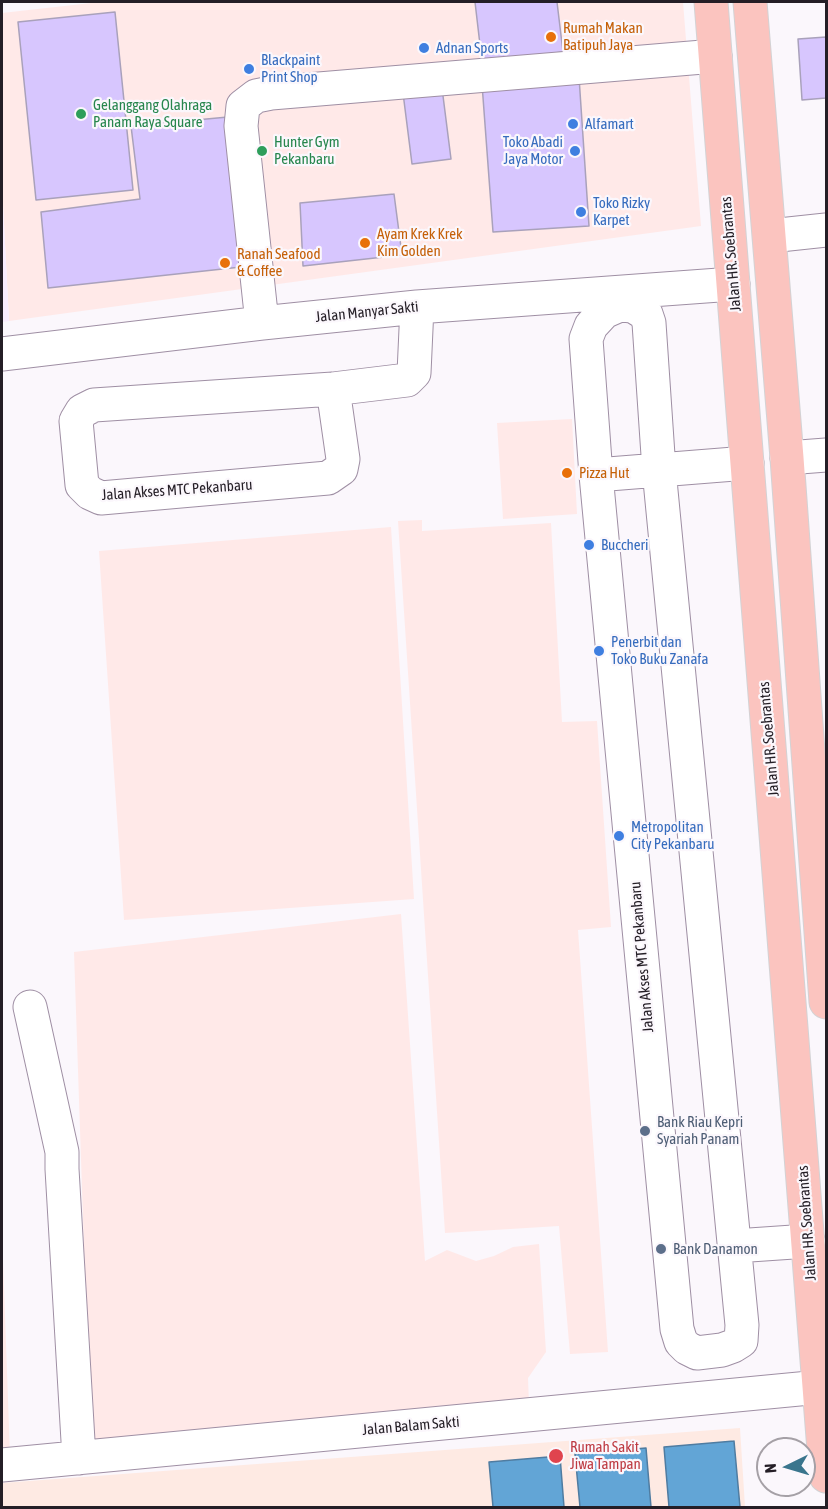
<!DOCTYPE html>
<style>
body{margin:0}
#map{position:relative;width:828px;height:1509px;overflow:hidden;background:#fbf7fc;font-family:"Asap Condensed",sans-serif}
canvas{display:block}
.frame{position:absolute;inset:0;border:3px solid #241e26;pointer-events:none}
.north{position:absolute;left:756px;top:1437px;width:60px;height:60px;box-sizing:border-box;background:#fbf7fc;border:2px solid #a5a0a6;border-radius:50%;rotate:265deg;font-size:16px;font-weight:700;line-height:24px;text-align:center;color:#241e26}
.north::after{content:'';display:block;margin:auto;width:21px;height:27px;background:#3a758d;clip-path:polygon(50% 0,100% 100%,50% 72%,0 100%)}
</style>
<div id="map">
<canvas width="828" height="1509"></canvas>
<div class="frame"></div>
<div class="north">N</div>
</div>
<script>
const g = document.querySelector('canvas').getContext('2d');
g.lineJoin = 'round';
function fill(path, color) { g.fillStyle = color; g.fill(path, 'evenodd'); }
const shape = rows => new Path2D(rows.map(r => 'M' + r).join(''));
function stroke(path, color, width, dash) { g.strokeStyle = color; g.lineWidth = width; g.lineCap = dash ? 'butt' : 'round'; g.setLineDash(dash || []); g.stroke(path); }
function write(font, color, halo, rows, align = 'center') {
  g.font = font + ' "Asap Condensed",sans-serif'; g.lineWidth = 4.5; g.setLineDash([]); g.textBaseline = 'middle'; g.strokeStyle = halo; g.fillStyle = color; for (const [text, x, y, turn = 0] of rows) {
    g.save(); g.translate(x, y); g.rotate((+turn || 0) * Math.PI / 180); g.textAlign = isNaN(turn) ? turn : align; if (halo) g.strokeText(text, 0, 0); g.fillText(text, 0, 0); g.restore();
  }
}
const commercial = shape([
 [100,2,683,2,701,226,9,321,2,186,2,13],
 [572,419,577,514,503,519,497,423],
 [422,520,422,531,551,523,562,722,597,721,611,927,578,930,608,1352,570,1354,559,1226,445,1233,398,521],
 [391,527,414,899,124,920,99,551],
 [401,914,425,1261,447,1250,476,1261,494,1256,513,1247,539,1244,546,1352,528,1378,529,1404,101,1445,92,1439,90,1426,74,952],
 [2,1231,10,1456,2,1456]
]);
const built = shape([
 [2,186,9,321,2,322]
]);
const medical = shape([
 [740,1428,745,1507,2,1508,2,1483]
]);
const water = shape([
 [734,1441,740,1507,669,1507,664,1447,734,1441],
 [646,1448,651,1507,580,1507,575,1454,646,1448],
 [560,1456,564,1507,493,1507,489,1462,560,1456]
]);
const building = shape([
 [475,2,557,2,563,52,482,62,475,2],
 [115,12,133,190,36,200,18,22,115,12],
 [826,37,826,98,802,100,798,39,826,37],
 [579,77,589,226,493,232,482,84,579,77],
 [442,88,451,159,412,164,403,93,442,88],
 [228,117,241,267,48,288,41,212,140,199,131,126,228,117],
 [394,194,402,255,303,266,300,203,394,194]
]);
const minor = shape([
 [770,236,826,230],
 [620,305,633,306,646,314,649,323,659,470,742,1325,741,1341,733,1346,722,1350,697,1353,687,1348,681,1342,677,1329,596,475,586,339,591,326,604,312,620,305],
 [262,323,241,126,243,106,256,96,271,93,715,56],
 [2,354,262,323,417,307,733,284],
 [333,389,343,459,341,469,328,478,101,498,90,493,82,485,76,421,82,411,94,405,333,389,407,380,414,373,417,307],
 [787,458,826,455],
 [596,475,747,463],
 [30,1007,62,1152,62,1169,79,1458],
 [735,1246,808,1241],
 [2,1465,820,1387]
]);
const major = shape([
 [711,2,826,1476],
 [750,2,787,458,826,1002]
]);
const markers = [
 [551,37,6,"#e8710a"],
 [424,48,6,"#3f7fe0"],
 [249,69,6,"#3f7fe0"],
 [81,114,6,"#2e9e5b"],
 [573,124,6,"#3f7fe0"],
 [262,151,6,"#2e9e5b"],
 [575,151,6,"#3f7fe0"],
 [581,212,6,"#3f7fe0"],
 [365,243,6,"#e8710a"],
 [225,263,6,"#e8710a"],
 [567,473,6,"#e8710a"],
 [589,545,6,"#3f7fe0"],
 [599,651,6,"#3f7fe0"],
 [619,836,6,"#3f7fe0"],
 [645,1131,6,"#5c6f8a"],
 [661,1249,6,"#5c6f8a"],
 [556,1456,8,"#e0444e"]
];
const foodNames = [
 ["Rumah Makan",563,28],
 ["Batipuh Jaya",563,45],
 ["Ayam Krek Krek",377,234],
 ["Kim Golden",377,251],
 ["Ranah Seafood",237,254],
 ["& Coffee",237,271],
 ["Pizza Hut",579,473]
];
const shopNames = [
 ["Adnan Sports",436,48],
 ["Blackpaint",261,60],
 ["Print Shop",261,77],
 ["Alfamart",585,124],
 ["Toko Abadi",563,142,"right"],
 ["Jaya Motor",563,159,"right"],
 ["Toko Rizky",593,203],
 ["Karpet",593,220],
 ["Buccheri",601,545],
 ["Penerbit dan",611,642],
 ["Toko Buku Zanafa",611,659],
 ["Metropolitan",631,827],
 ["City Pekanbaru",631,844]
];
const leisureNames = [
 ["Gelanggang Olahraga",93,105],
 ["Panam Raya Square",93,122],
 ["Hunter Gym",274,142],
 ["Pekanbaru",274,159]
];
const streetNames = [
 ["Jalan HR. Soebrantas",731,254,-95],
 ["Jalan Manyar Sakti",367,312,-6],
 ["Jalan Akses MTC Pekanbaru",177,490,-4],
 ["Jalan HR. Soebrantas",769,739,-95],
 ["Jalan Akses MTC Pekanbaru",642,957,-95],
 ["Jalan HR. Soebrantas",807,1223,-94],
 ["Jalan Balam Sakti",411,1426,-5]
];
const serviceNames = [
 ["Bank Riau Kepri",657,1122],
 ["Syariah Panam",657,1139],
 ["Bank Danamon",673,1249]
];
const healthNames = [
 ["Rumah Sakit",570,1447],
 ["Jiwa Tampan",570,1464]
];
fill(commercial, '#ffe9e8');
fill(built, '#f9ecfe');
fill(medical, '#feeae3');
fill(water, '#62a5d6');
stroke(water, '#4f7ca1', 1.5);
fill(building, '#d7c6fe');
stroke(building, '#a9a1bb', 1.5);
stroke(minor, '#9f8fa4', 35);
stroke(major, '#d3d2d4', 35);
stroke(minor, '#fff', 33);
stroke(major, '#fbc4bf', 33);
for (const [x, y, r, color] of markers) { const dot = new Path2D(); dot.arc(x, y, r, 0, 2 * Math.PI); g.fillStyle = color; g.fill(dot); stroke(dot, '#fbf7fc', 2); }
write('15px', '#c56008', '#fbf7fc', foodNames, 'left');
write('15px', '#366cbe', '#fbf7fc', shopNames, 'left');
write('15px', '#27864d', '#fbf7fc', leisureNames, 'left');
write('15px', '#241e26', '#fbf7fc', streetNames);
write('15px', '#4e5e75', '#fbf7fc', serviceNames, 'left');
write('15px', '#be3a42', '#fbf7fc', healthNames, 'left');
</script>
